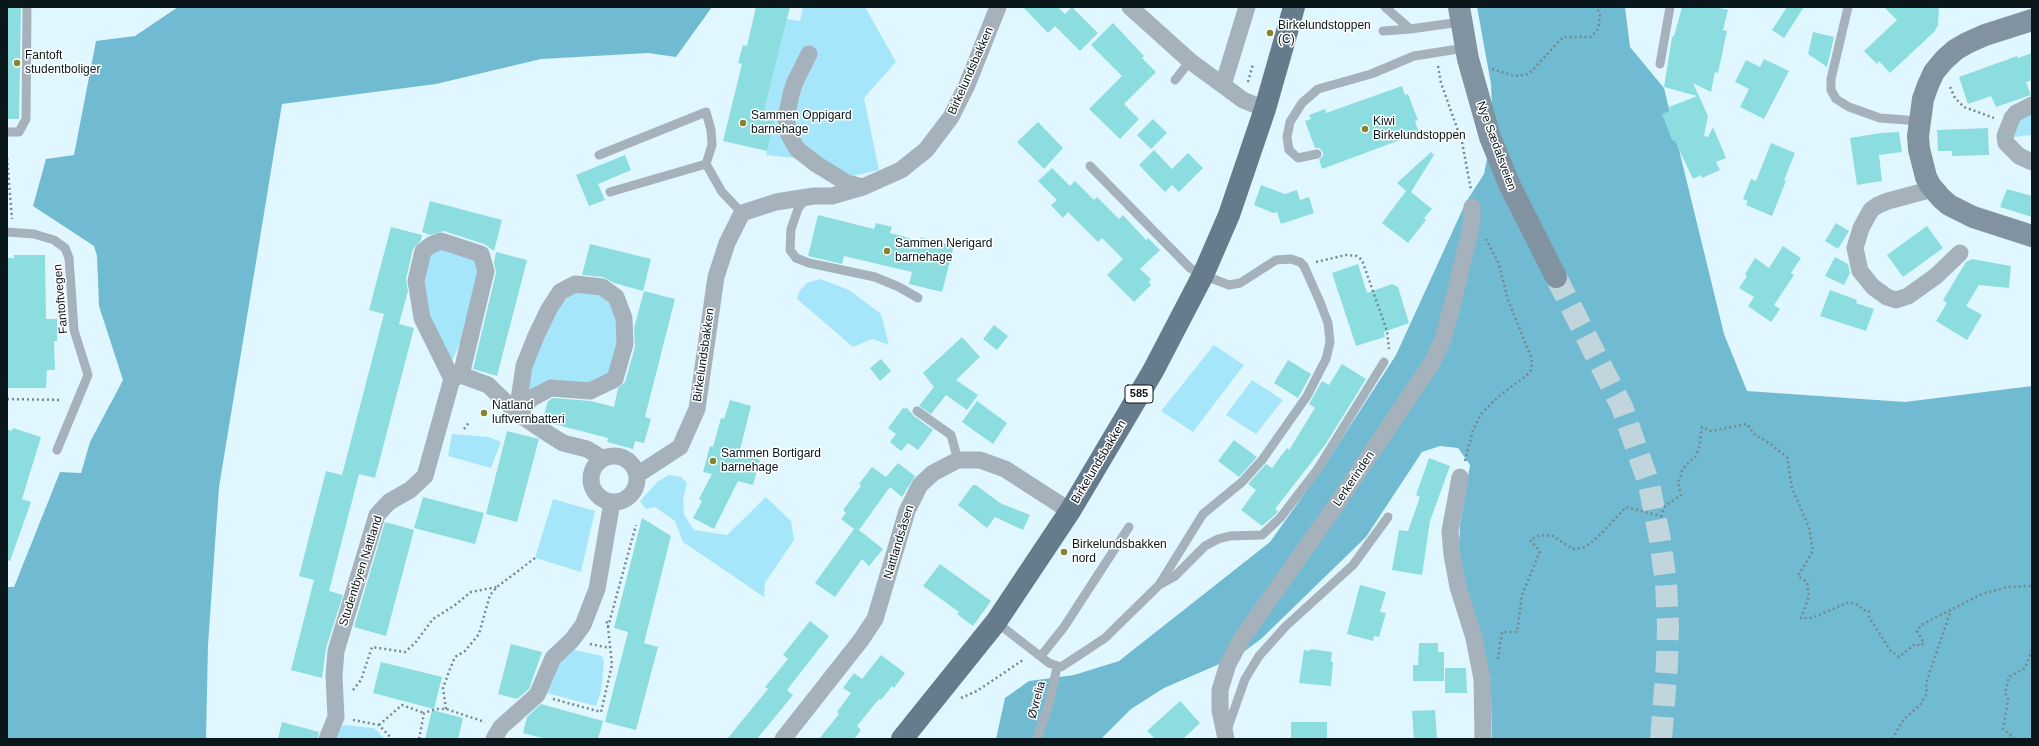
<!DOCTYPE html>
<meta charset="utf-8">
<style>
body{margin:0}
#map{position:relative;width:2039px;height:746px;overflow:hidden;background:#e1f7ff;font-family:Arial,sans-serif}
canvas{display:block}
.frame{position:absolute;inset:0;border:8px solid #09171b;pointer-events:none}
</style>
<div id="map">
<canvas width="2039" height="746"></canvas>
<div class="frame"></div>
</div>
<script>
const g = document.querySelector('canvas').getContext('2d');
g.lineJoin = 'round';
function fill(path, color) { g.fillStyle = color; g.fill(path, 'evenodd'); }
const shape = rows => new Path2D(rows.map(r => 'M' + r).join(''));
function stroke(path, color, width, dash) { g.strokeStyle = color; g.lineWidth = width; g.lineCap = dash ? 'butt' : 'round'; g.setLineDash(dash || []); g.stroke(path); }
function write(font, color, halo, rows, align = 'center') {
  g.font = font + ' Arial,sans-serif'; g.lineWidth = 3; g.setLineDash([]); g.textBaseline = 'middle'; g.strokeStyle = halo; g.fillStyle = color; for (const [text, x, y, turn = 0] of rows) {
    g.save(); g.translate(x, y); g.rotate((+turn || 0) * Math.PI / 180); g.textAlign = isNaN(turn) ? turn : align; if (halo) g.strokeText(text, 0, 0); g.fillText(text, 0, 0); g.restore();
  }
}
const green = shape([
 [803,7,865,7,896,62,864,98,879,170,853,176,820,161,766,155,774,117,763,114,787,19,800,21],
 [2032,108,2032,135,2013,137,2018,118],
 [443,247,475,258,479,274,464,335,450,365,426,307,421,273,429,252],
 [821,279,849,290,881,314,889,345,872,339,853,347,797,299,800,290,807,283],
 [578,289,595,291,610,303,618,326,618,356,612,373,592,386,524,396,529,370,560,304],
 [1214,345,1244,365,1193,432,1161,411],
 [1252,380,1283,400,1256,434,1226,415],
 [452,434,489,437,501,442,491,468,448,456],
 [669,475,681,477,687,483,683,500,684,515,694,530,727,535,766,497,791,521,794,540,765,583,764,597,683,542,675,521,655,507,646,509,640,501,657,482],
 [553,499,595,511,581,572,535,558],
 [570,649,602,656,604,662,601,691,596,706,546,693,552,668],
 [343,725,374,728,385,739,332,739]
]);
const forest = shape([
 [178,7,712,7,676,57,648,53,541,59,436,84,282,104,219,487,208,645,206,739,7,739,7,587,14,587,60,472,81,473,90,442,123,380,99,306,97,256,94,246,33,206,46,159,74,155,96,41,135,36],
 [1477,7,1625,7,1630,47,1664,88,1724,334,1747,391,1905,402,2032,386,2032,739,1492,739,1491,701,1480,636,1458,566,1460,524,1470,465,1458,448,1440,446,1422,452,1366,537,1261,639,1238,656,1164,688,1131,709,1101,739,996,739,1005,698,1029,681,1074,675,1119,661,1270,542,1324,466,1396,355,1466,202,1484,174,1493,128,1491,84]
]);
const building = shape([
 [7,7,21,7,19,119,7,119],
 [756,7,790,7,763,115,775,118,767,151,723,141,742,64,738,63,743,45,747,46],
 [1023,7,1058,7,1065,14,1072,7,1098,33,1080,51,1055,26,1048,33],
 [1682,7,1715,7,1728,10,1723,30,1727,31,1718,73,1715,72,1711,92,1693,83,1708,116,1704,136,1708,137,1713,127,1726,158,1716,162,1720,170,1702,178,1701,175,1693,179,1675,141,1672,140,1662,114,1670,111,1669,107,1697,96,1664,87,1672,37,1674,36],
 [1787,7,1804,7,1784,38,1772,30],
 [1884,7,1939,7,1938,25,1935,31,1890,73,1879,61,1877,64,1864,51,1897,20],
 [1113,23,1144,56,1142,58,1156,72,1124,104,1139,119,1120,139,1089,109,1122,76,1091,45],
 [1813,32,1834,37,1827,67,1808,54],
 [2032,53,2032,80,2026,82,2031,95,1996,107,1991,96,1968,104,1959,77,2017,56,2018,58],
 [1764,59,1789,71,1764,119,1740,107,1749,89,1735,82,1746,60,1760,67],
 [1402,86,1405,95,1408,94,1418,120,1415,121,1419,133,1322,169,1319,159,1323,156,1323,152,1319,148,1315,148,1305,121,1311,119,1309,115,1325,109,1326,113],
 [1153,119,1167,133,1151,149,1137,135],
 [1038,122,1063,148,1044,169,1017,142],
 [1988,128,1989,155,1952,156,1952,151,1938,151,1937,130],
 [1899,132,1902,152,1879,155,1882,181,1857,185,1850,138,1881,133],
 [1771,143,1795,153,1784,180,1786,181,1772,216,1746,205,1748,201,1743,199,1751,179,1756,181],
 [1154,150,1172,169,1188,153,1203,168,1179,192,1172,185,1165,192,1139,165],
 [1431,152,1434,155,1411,192,1432,209,1424,218,1426,220,1408,243,1382,223,1406,191,1397,183],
 [625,155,631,170,598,184,605,200,589,206,576,175],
 [1052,168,1070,186,1075,181,1094,200,1097,197,1119,219,1123,215,1146,240,1148,238,1160,250,1140,269,1151,279,1149,282,1151,285,1134,302,1107,275,1123,259,1102,238,1098,242,1068,212,1063,218,1051,205,1057,200,1038,181],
 [1261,185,1285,194,1297,190,1300,200,1309,197,1314,213,1281,224,1277,212,1273,213,1254,205],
 [2007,189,2032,196,2032,217,2000,207],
 [430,201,502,220,494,251,484,244,444,231,430,235,422,232],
 [818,215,874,229,876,223,892,227,890,233,920,241,920,237,954,246,942,292,909,284,912,272,844,256,842,264,808,256],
 [1836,223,1849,231,1838,249,1825,241],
 [1927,226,1943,248,1903,277,1887,255],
 [391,227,422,235,421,240,413,249,406,279,408,291,399,324,414,328,375,478,359,474,329,591,343,595,326,648,322,678,291,670,314,580,299,576,326,471,342,475,384,314,369,310],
 [590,244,651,259,643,291,614,283,603,277,582,275],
 [1783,246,1801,258,1791,273,1794,275,1774,305,1780,309,1771,322,1748,306,1754,297,1739,288,1747,276,1745,274,1755,258,1769,268],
 [496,252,527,260,497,376,473,369,496,273,494,262],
 [14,255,45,255,46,319,57,319,57,341,54,341,55,370,47,370,46,388,7,388,7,258,14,258],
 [1835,257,1848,264,1850,273,1844,285,1825,276],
 [1972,259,2011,266,2009,288,1979,285,1966,306,1982,315,1967,340,1936,321,1947,303,1943,300,1966,262],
 [1358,264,1367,293,1392,284,1398,287,1409,323,1384,332,1385,337,1356,346,1332,273],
 [1830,290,1857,300,1856,303,1874,309,1866,331,1820,316],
 [644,291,675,299,645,417,651,419,644,443,635,441,633,449,607,442,608,438,550,423,543,418,548,401,553,398,591,401,614,407,618,388,625,382,635,347,634,328],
 [994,325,1008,336,997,350,983,339],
 [962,337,980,357,956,380,978,395,967,410,946,395,931,414,919,406,934,387,923,373],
 [881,359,891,371,880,381,870,368],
 [1288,360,1311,374,1298,398,1274,383],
 [1342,364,1366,379,1325,445,1275,509,1278,511,1276,514,1262,526,1241,510,1256,490,1248,484,1266,464,1272,468,1287,448,1289,450,1315,408,1309,404,1322,381,1329,385],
 [730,400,751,406,739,454,760,460,753,485,738,481,714,529,693,518,702,501,699,499,712,474,703,472,710,446,713,447,721,418,724,419],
 [977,401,1007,423,993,444,962,422],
 [906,407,914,416,933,430,918,450,908,443,901,451,890,442,896,434,888,428,903,408,905,409],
 [13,428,41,437,22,499,31,502,10,561,7,560,7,429,12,431],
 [507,431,539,439,517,522,486,514],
 [1234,440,1257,457,1239,477,1218,461],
 [1429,458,1450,466,1430,521,1422,575,1392,570,1399,530,1408,531,1420,497,1416,495],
 [898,463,915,476,902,497,890,487,859,530,883,549,869,566,862,559,835,597,815,583,854,529,841,519,846,513,843,510,861,486,859,484,872,467,886,477],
 [973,485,976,485,1000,503,1030,515,1023,530,995,517,987,528,958,505],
 [423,497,484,513,475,544,414,528],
 [642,518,671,536,644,643,658,647,636,730,605,722,628,632,614,628],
 [385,522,414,530,386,636,354,627],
 [940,564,991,601,973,626,957,614,959,612,923,586],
 [1360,585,1386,592,1380,612,1386,613,1379,637,1374,636,1373,641,1347,634],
 [810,621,829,636,787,690,793,695,757,739,727,739,768,689,765,687,788,659,783,655],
 [1419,643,1438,643,1438,652,1444,652,1444,681,1413,681,1413,665,1418,665],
 [511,644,542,652,529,689,517,699,498,694],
 [1310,649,1332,652,1331,662,1333,662,1331,686,1299,683,1304,650,1310,651],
 [881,655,905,673,894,688,892,686,881,700,879,699,857,726,861,730,854,739,819,739,839,714,837,712,851,693,843,688,854,673,862,679],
 [381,662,442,677,434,709,373,693],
 [1445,668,1466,668,1467,693,1445,693],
 [1180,701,1200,723,1183,739,1155,739,1147,731],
 [541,704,603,721,598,739,546,739,523,733,527,717],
 [432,710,463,718,458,739,425,739],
 [1435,710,1437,738,1414,739,1412,711],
 [282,722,319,732,317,739,278,739],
 [1291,722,1327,722,1327,739,1291,738]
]);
const secondaryTunnel = shape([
 [1556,277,1622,407,1649,484,1660,540,1666,583,1668,626,1667,664,1661,739]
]);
const path = shape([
 [1438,66,1441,83,1462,142,1471,190],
 [1492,69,1515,76,1529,74,1563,37,1591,37,1598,29,1600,16,1597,7],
 [1248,82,1253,64],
 [1950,87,1955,98,1964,107,1994,118],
 [7,158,12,219],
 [1316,262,1346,255,1357,256,1362,260,1387,331,1389,349],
 [7,399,62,400],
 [464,429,470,421],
 [1465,461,1473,430,1481,414,1499,396,1526,376,1531,370,1532,359,1508,300,1498,262,1486,239],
 [608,627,636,525],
 [590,644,610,648],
 [1498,659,1502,632,1517,632,1522,595,1540,551,1530,540,1540,535,1553,536,1573,549,1585,547,1597,538,1626,507,1661,516,1665,506,1681,495,1678,483,1683,468,1695,457,1699,448,1702,427,1711,431,1747,424,1754,434,1769,443,1787,457,1792,488,1809,527,1813,551,1798,576,1807,582,1809,596,1801,618,1812,618,1849,602,1858,605,1863,610,1869,611,1869,617,1890,650,1899,657,1915,644,1920,646,1924,643,1917,631,1921,625,1982,594,2008,587,2032,586],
 [353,690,361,680,372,647,405,652,415,643,433,619,455,605,471,592,497,587],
 [961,698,977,691,1023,660],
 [553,699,601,712,612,665,608,627,606,619],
 [446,709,443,688,450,669,455,657,465,651,479,634,490,595,497,587,535,558],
 [353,720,379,725,392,739],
 [379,725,402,705,424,713],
 [419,739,424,713,436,709,446,709,485,722],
 [1892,739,1904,719,1920,705,1927,693,1926,683,1951,610],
 [2015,739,2003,729,2008,699,2005,693,2009,677,2025,668,2032,650]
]);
const lane = shape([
 [1385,7,1410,29,1461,22],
 [1848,7,1831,79,1831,90,1836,99,1849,107,1880,118,1919,121],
 [1383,31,1410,29],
 [1660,64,1670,7],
 [1175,80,1190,61],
 [7,132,19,132,26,119,27,7],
 [1317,154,1298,158,1289,150,1287,137,1290,122,1302,103,1318,89,1371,74,1414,56,1465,48],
 [599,155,706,112,711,130,712,145,706,164],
 [1090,166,1190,268,1203,275,1229,285,1240,283,1248,278,1276,260,1291,259,1300,262,1304,266,1320,302,1328,323,1330,342,1326,359,1307,396,1262,460,1242,482,1203,514,1159,585],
 [610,192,706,164,722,192,742,213],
 [808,200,802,203,798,209,791,229,790,250,796,258,809,263,875,277,899,287,918,298],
 [7,232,34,234,54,240,65,248,69,258,74,330,88,375,57,450],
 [917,411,951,435,958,460],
 [996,622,1049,663,1061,667,1105,638,1159,585,1175,576,1205,546,1218,539,1230,536,1262,535,1280,518,1317,470,1384,362],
 [1041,656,1064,627,1129,527],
 [1227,730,1245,679,1259,656,1286,626,1353,565,1388,517],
 [1037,739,1049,704,1057,667]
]);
const street = shape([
 [1130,7,1190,61,1243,100,1265,109],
 [809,54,795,82,791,94,786,119,789,135,797,149,816,164,847,183,863,187],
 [1223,85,1247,7],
 [2032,105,2016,113,2012,118,2005,136,2006,143,2019,156,2032,162],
 [1930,185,1929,190,1888,201,1878,205,1871,210,1861,228,1855,248,1860,271,1873,287,1887,297,1896,300,1908,296,1936,276,1960,253],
 [575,284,602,287,616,297,624,318,625,344,615,379,590,391,551,388,532,398,517,413,524,366,536,336,549,309,560,292,575,284],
 [452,379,422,318,416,281,423,251,431,245,441,241,481,254,486,271,461,375],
 '591 479a23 23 0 1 1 46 0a23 23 0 1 1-46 0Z',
 [637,475,680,447,697,409,716,277,727,243,742,213,776,202,814,196,832,196,863,187,901,170,926,150,951,117,967,85,998,7],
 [1460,477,1450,531,1452,555,1458,587,1474,638,1482,679,1483,739],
 [327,739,336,717,334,676,336,651,377,515,389,502,410,490,425,476,452,379,461,375,488,385,517,413,547,433,563,443,587,449,602,458],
 [494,739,501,727,537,695,553,658,572,640,583,625,597,589,612,502],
 [783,739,861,640,875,619,907,511,920,485,933,473,958,460,980,460,1005,469,1070,511],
 [1226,739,1220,710,1220,690,1228,664,1242,638,1334,508,1432,363,1443,339,1454,298,1472,222,1472,207]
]);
const secondary = shape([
 [1459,7,1468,59,1490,137,1510,186,1556,277],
 [2032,20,1985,35,1967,43,1955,50,1944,60,1934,72,1928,85,1923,99,1918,136,1919,149,1926,177,1930,185,1941,198,1949,205,1973,217,2032,236]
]);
const primary = shape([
 [902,739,996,622,1070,511,1153,371,1203,275,1229,215,1265,109,1294,7]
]);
const markers = [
 [1270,33,4,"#86842d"],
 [17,63,4,"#86842d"],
 [743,123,4,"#86842d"],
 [1365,129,4,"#86842d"],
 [887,251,4,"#86842d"],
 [484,413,4,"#86842d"],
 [713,461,4,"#86842d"],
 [1064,552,4,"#86842d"]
];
const shields = [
 [1139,394,28]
];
const shieldNames = [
 ["585",1139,394]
];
const poiNames = [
 ["Birkelundstoppen",1278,26],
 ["(C)",1278,40],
 ["Fantoft",25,56],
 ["studentboliger",25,70],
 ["Sammen Oppigard",751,116],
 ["barnehage",751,130],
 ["Kiwi",1373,122],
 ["Birkelundstoppen",1373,136],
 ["Sammen Nerigard",895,244],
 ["barnehage",895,258],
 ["Natland",492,406],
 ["luftvernbatteri",492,420],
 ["Sammen Bortigard",721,454],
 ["barnehage",721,468],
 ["Birkelundsbakken",1072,545],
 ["nord",1072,559]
];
const streetNames = [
 ["Birkelundsbakken",971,71,-66],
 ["Nye Sædalsveien",1496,146,70],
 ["Fantoftvegen",61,299,-95],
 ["Birkelundsbakken",704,355,-82],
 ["Birkelundsbakken",1099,462,-59],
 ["Lerkerinden",1354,479,-56],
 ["Nattlandsåsen",899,542,-73],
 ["Studentbyen Nattland",361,571,-72],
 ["Øvrelia",1037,700,-75]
];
fill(green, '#a6e6fa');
fill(forest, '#71bbd2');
fill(building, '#8bdddf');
stroke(secondaryTunnel, '#c1d5dd', 22, [22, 11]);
stroke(path, '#76888e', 2.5, [2, 3]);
stroke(lane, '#a6b2bb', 9);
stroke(street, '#a6b2bb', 17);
stroke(secondary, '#8192a0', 22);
stroke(primary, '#667b8c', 22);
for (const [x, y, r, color] of markers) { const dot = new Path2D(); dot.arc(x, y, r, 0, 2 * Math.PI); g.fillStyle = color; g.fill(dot); stroke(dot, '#fff', 1.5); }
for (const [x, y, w] of shields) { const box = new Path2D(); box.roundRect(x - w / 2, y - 9, w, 18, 3); g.fillStyle = '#fff'; g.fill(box); stroke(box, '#09171b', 1); }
write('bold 11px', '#09171b', null, shieldNames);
write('12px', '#09171b', '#fff', poiNames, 'left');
write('12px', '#09171b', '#fff', streetNames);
</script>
